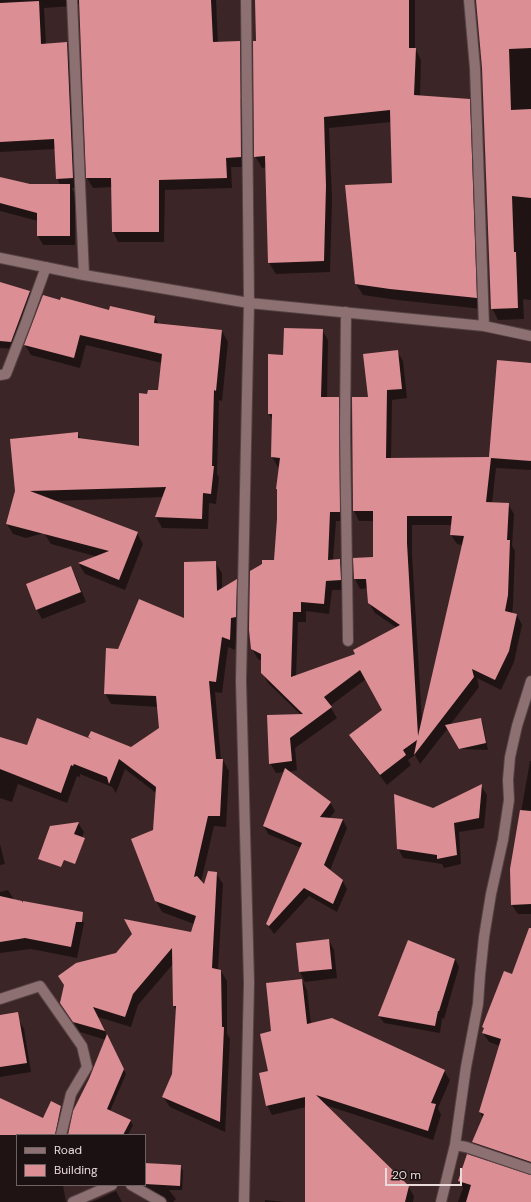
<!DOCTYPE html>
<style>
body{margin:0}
#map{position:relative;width:531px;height:1202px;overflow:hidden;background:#3c2526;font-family:"DM Sans",sans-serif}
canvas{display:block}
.legend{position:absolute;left:16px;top:1134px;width:130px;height:52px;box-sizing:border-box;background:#1c1112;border:1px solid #6e6162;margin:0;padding:5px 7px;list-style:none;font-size:12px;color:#eadada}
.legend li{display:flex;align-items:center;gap:8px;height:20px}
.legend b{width:20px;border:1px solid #6e6162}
.scale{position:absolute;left:385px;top:1168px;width:77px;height:18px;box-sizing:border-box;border:2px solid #eadada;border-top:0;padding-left:5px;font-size:12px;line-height:14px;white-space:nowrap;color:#eadada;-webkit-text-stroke:3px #1c1112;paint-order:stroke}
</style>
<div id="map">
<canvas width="531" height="1202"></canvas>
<ul class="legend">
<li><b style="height:5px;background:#8c7072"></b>Road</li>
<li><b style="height:11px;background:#db8e94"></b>Building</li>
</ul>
<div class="scale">20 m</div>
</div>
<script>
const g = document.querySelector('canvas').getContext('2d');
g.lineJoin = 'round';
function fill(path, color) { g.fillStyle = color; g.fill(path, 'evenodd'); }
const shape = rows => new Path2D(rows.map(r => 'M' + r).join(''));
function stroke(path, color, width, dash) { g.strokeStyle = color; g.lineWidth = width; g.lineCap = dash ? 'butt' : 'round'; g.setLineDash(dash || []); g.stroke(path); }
const shadow = shape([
 [0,0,216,0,218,43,240,98,246,108,246,167,231,167,232,188,165,190,164,242,118,242,113,232,112,187,93,188,87,178,79,4,77,3,73,6,44,8,46,44,67,43,73,53,78,188,72,188,75,195,75,245,43,245,38,236,38,221,0,211,0,178,29,185,60,185,57,178,55,149,0,152],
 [256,0,415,0,415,48,421,60,420,96,469,100,475,111,482,309,397,300,363,295,356,284,393,184,391,122,329,128,332,198,330,272,276,274,269,263,266,167,262,168,255,156,259,97],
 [477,0,531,0,531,300,523,299,524,319,498,320,492,308,482,68],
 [0,283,30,292,34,299,16,349,0,348],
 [61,301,110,311,155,317,159,325,222,331,228,342,222,401,219,400,217,474,219,477,216,504,209,503,208,529,162,528,156,517,164,497,53,501,137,533,143,544,125,590,85,574,79,564,98,557,51,544,44,533,26,538,13,534,7,524,16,491,77,433,81,439,140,447,148,395,159,391,162,363,86,345,80,368,31,355,25,345],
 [322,330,328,340,327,398,338,398,344,408,345,521,336,521,333,560,340,560,345,570,346,590,332,590,329,614,306,611,306,622,298,622,296,676,356,655,397,628,375,613,369,603,368,588,360,589,355,579,374,558,374,521,359,521,354,511,353,398,369,398,397,351,403,361,407,398,392,400,391,459,490,458,531,364,531,470,496,468,492,503,508,504,514,514,512,546,515,551,513,605,512,614,517,615,522,625,514,662,501,690,477,678,479,687,450,725,481,719,483,724,488,750,460,749,448,728,420,764,415,755,408,760,411,765,387,785,356,745,351,735,383,711,366,679,330,706,337,718,295,748,297,770,288,772,330,802,335,811,329,819,343,820,347,828,330,870,342,880,347,889,337,912,309,896,274,934,267,924,301,848,268,834,264,826,285,772,276,773,270,763,301,715,268,683,262,673,262,661,258,659,252,649,275,561,278,519,278,491,277,489,280,467,278,467,272,457,273,422,269,414,269,355,284,356],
 [412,525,452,525,451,535,457,544,463,545,422,722,412,554],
 [215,562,222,573,222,589,236,580,242,591,242,628,237,628,235,650,228,647,222,693,215,692,221,760,223,760,229,771,226,827,214,826,201,882,205,886,216,873,223,884,218,970,221,971,227,981,227,1034,230,1039,225,1132,170,1107,163,1097,173,1074,176,1010,174,1006,173,964,138,1005,131,1027,98,1017,126,1074,110,1111,130,1120,133,1125,128,1135,69,1135,106,1040,80,1032,61,1003,192,933,194,924,162,912,156,901,154,831,156,793,125,769,116,793,112,787,80,774,80,777,77,776,67,803,18,784,12,802,0,798,0,738,28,746,91,740,89,737,131,748,160,728,158,707,111,704,105,693,119,650,185,620],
 [71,567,76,577,86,602,42,619,37,610,27,584],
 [530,761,531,761,531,914,518,914,512,905,511,869],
 [481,786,487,795,484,828,459,832,461,864,444,868,442,864,403,858,398,848,433,809],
 [78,823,84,832,76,853,49,857],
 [0,844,5,864,0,865],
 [8,890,14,900,21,901,23,904,77,912,84,923,77,958,31,949,0,953,0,892],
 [329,940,334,950,337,978,305,982,300,972,297,944],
 [531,951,531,1169,479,1152,473,1142,483,1118,480,1112,500,1046,489,1042,483,1033,512,975],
 [455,959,459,967,444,1019,442,1018,440,1033,384,1023,379,1016],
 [302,980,307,990,311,1024,444,1071,450,1080,438,1108,441,1115,433,1140,325,1105,408,1186,414,1196,413,1202,306,1202,306,1107,272,1115,267,1105,272,1032],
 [19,1020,24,1029,31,1072,0,1077,0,1024],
 [0,1099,44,1119,61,1106,66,1116,62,1135,17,1135,17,1185,63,1185,66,1202,0,1202],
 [468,1155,531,1176,531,1202,458,1202,463,1188,459,1181],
 [145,1163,180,1166,183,1171,182,1190,169,1190,176,1199,173,1202,169,1202,141,1185,145,1185],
 [116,1191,122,1202,92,1202],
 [265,1200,285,1202,265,1202]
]);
const building = shape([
 [79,0,211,0,213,42,240,41,241,157,226,158,227,178,159,180,159,232,112,232,111,178,86,178],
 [255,0,409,0,409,48,416,48,414,95,470,99,477,298,390,289,355,284,345,185,392,183,390,110,324,117,326,186,324,261,268,263,265,156,254,157,253,41,256,41],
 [476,0,531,0,531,48,509,49,511,110,531,109,531,198,512,196,514,252,516,252,518,308,491,309,482,68],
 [39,1,41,44,67,42,73,178,56,179,54,139,0,142,0,3],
 [0,177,30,184,70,184,70,236,37,236,37,213,0,203],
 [0,282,30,291,11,342,0,341],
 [43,295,60,300,61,297,109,310,110,306,155,316,154,323,222,330,216,391,214,390,212,466,214,466,211,494,203,493,202,519,155,517,166,487,30,491,138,532,119,580,78,563,109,551,6,524,15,491,10,439,78,432,78,438,139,446,139,393,147,394,148,390,158,390,162,354,80,335,74,358,24,345],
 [284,328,323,329,321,397,339,397,340,512,330,512,328,560,340,559,341,580,326,581,324,604,301,602,301,612,293,612,291,677,355,654,353,650,400,625,368,603,366,579,354,579,353,558,373,557,373,511,353,511,352,397,368,397,363,354,398,350,402,389,387,390,386,458,489,457,497,360,531,363,531,461,491,458,486,502,509,503,507,540,510,540,508,595,505,611,517,614,509,651,495,680,472,669,474,677,414,755,417,740,403,750,406,755,380,775,349,735,382,710,360,670,324,697,332,707,290,738,292,761,269,764,267,715,303,714,261,673,261,654,251,649,249,630,250,571,262,564,262,560,274,560,277,519,277,489,276,489,280,458,271,457,272,414,268,414,268,354,283,355],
 [407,516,452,516,450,535,464,536,418,736,407,543],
 [216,561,217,591,237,579,236,617,231,618,230,640,222,637,216,682,209,681,216,759,223,759,220,816,208,816,194,877,197,876,204,884,208,871,217,872,212,968,221,970,222,1027,224,1027,220,1122,162,1097,172,1074,176,1006,173,1006,172,948,133,994,125,1017,93,1007,105,1031,73,1022,60,1003,64,985,58,976,76,963,116,953,132,934,124,919,191,932,196,916,155,901,131,839,153,830,156,787,119,759,109,784,107,777,74,764,73,766,71,765,61,793,0,769,0,737,27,745,37,718,91,739,88,737,91,731,131,747,159,728,156,696,104,694,106,648,118,649,139,599,184,618,184,562],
 [71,566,81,592,36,610,26,584],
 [481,718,486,743,459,749,445,725],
 [285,768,331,802,320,817,343,819,324,865,343,880,333,904,304,888,269,926,266,924,302,843,263,826],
 [482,784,479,818,454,823,457,855,437,859,437,855,397,849,394,794,433,808],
 [520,810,531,811,531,904,511,905,510,869],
 [79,822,74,834,85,838,75,864,64,860,61,867,38,859,50,826],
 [0,896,22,901,22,903,23,901,83,912,82,922,76,922,71,947,25,938,0,942],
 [529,928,531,928,531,1162,472,1142,484,1114,479,1112,501,1039,482,1033,484,1028,482,1027,504,971,512,974],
 [329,939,332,969,299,972,296,943],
 [408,940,455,959,439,1011,438,1011,435,1026,378,1016],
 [302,979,307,1024,332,1018,445,1070,431,1103,436,1104,428,1131,316,1095,409,1186,405,1202,305,1202,305,1097,266,1106,259,1073,268,1071,260,1034,271,1031,266,983],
 [18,1012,27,1063,0,1067,0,1015],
 [107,1034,124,1069,107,1109,131,1120,123,1135,68,1135,73,1111,89,1079],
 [0,1098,43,1118,51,1101,61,1106,55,1135,0,1135],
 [467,1154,531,1175,531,1202,466,1202,471,1185,458,1181],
 [145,1163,181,1165,180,1186,145,1184]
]);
const minor = shape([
 [72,0,84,275],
 [469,0,475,68,484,326],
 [0,258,84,275,249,303,484,326,531,336],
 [346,312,345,430,348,641],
 [0,375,6,374,25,325,46,267],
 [0,999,40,986,82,1046,87,1067,71,1094,61,1135],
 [455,1145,466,1147,531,1169],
 [131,1185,161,1202],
 [73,1202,112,1185],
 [244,1202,249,983,241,681,249,303,246,0],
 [441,1202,455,1145,466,1067,478,1004,480,975,484,937,491,894,503,840,509,800,508,780,510,757,517,726,531,681]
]);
fill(shadow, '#0007');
fill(building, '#db8e94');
stroke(minor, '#564244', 12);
stroke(minor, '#8c7072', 10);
</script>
